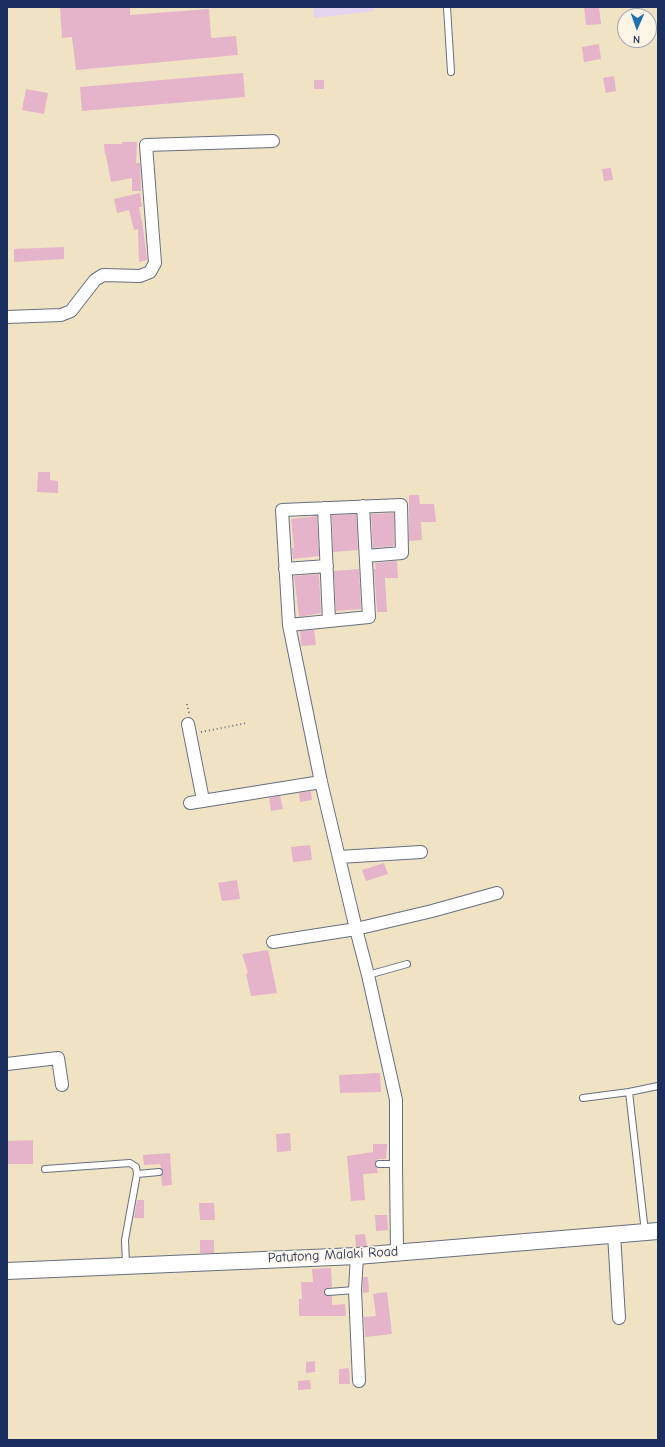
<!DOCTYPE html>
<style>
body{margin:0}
#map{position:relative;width:665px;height:1447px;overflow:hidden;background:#f0e3c3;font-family:"Comic Neue",sans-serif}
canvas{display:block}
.frame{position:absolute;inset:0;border:8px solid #1b2f5e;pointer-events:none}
.north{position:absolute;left:617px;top:8px;width:40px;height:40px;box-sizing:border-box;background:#fcf5e5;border:1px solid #a2a6af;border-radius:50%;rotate:182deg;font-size:11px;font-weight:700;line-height:16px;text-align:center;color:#1b2f5e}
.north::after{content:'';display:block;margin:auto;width:14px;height:18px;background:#1f6fb2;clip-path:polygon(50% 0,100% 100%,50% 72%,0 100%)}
</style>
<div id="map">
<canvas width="665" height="1447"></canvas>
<div class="frame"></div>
<div class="north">N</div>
</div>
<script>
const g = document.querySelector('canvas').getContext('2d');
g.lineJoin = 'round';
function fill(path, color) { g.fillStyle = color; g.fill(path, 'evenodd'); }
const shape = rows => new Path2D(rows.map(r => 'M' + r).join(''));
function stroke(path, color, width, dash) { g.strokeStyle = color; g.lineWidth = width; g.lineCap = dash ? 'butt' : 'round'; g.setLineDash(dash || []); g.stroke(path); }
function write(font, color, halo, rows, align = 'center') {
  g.font = font + ' "Comic Neue",sans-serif'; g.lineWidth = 3.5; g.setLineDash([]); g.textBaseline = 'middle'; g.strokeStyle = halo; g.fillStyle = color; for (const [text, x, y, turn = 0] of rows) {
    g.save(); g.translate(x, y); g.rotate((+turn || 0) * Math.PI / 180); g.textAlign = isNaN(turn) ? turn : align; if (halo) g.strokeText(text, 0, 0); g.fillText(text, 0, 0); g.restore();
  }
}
const built = shape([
 [313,7,374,7,375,11,314,18]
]);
const building = shape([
 [60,7,130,7,130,15,209,9,211,38,236,36,238,55,76,70,72,37,62,38],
 [584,7,599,7,601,24,586,25],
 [599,44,601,59,584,62,582,47],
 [243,73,245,97,82,111,80,87],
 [614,76,616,91,606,93,603,78],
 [314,80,324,80,324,89,314,89],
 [26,89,48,93,44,114,22,110],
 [122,142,137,142,136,163,140,163,141,191,132,191,132,178,111,182,106,155,105,155,104,144,122,144],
 [611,168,613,180,604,181,602,169],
 [140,193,142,207,139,207,143,227,147,260,139,262,138,229,134,230,129,210,117,213,114,199],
 [64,247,64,259,14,262,14,249],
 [38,472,50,472,50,480,58,481,58,493,37,492],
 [409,495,419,495,420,504,434,504,436,522,421,522,422,540,409,541],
 [394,513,394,546,373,548,371,514],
 [356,514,358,550,333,552,332,515],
 [317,516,319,556,293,559,292,548,294,548,291,519],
 [397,561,398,578,385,578,387,612,377,612,374,569,376,569,375,563],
 [359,569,361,609,336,611,334,571],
 [319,574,321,613,299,617,294,576],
 [314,630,316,645,301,646,300,631],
 [311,791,312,800,300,802,299,793],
 [280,796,283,809,271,811,269,798],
 [310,845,312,860,293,862,291,847],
 [384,863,388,874,366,881,362,870],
 [237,880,240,899,222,901,218,883],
 [268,950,277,993,251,996,246,974,248,973,242,954],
 [380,1073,381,1092,340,1093,339,1075],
 [290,1133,291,1151,277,1152,276,1134],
 [33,1140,33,1164,7,1164,7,1141],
 [373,1144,387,1144,386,1159,377,1159,375,1164,377,1168,378,1173,363,1174,365,1200,351,1201,347,1156,373,1152],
 [170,1153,172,1185,162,1186,161,1176,163,1172,161,1168,160,1164,144,1165,143,1155],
 [137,1200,144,1200,144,1218,134,1218],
 [199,1203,214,1203,215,1220,200,1220],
 [375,1215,387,1215,388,1230,376,1231],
 [365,1234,367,1246,356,1247,355,1235],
 [200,1240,214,1240,214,1253,200,1253],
 [331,1268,332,1287,325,1289,324,1293,326,1296,332,1296,332,1305,345,1304,346,1316,299,1316,299,1299,302,1299,301,1282,313,1282,312,1269],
 [363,1277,368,1277,369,1292,363,1293],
 [387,1292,392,1334,365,1337,364,1317,376,1316,373,1294],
 [315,1361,315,1372,306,1373,306,1362],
 [349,1368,350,1384,339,1384,339,1369],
 [310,1380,311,1389,298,1390,298,1381]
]);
const path = shape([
 [187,704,189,713],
 [201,732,247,723]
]);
const service = shape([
 [447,7,451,72],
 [368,975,407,964],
 [629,1092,645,1232],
 [583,1098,629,1092,658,1086],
 [379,1164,396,1164],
 [45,1169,130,1163,136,1167,137,1174,125,1240,126,1265],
 [137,1174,159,1172],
 [328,1292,355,1290]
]);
const minor = shape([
 [7,317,61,315,71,311,95,280,103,275,140,276,150,272,155,263,146,145,273,141],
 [363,506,369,617,289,625,321,782,356,929,368,975,396,1100,396,1164,397,1252],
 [324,508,329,621],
 [285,569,327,566],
 [289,625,282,510,401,505,402,553,366,556],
 [188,724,203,800],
 [190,803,321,782],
 [339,857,421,852],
 [273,942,356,929,432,911,497,893],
 [7,1064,58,1058,62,1085],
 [614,1234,619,1318],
 [357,1256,355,1290,359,1381]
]);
const tertiary = shape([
 [7,1271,357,1256,658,1231]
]);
const streetNames = [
 ["Patutong Malaki Road",333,1255,-3]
];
fill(built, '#e4d3f1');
fill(building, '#e5b3ca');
stroke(service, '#666e81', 8);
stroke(minor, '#666e81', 14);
stroke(tertiary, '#666e81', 18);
stroke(path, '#666e81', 2, [1, 3]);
stroke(service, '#fff', 6);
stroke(minor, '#fff', 12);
stroke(tertiary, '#fff', 16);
write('14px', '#1b2f5e', '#fcf5e5', streetNames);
</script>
